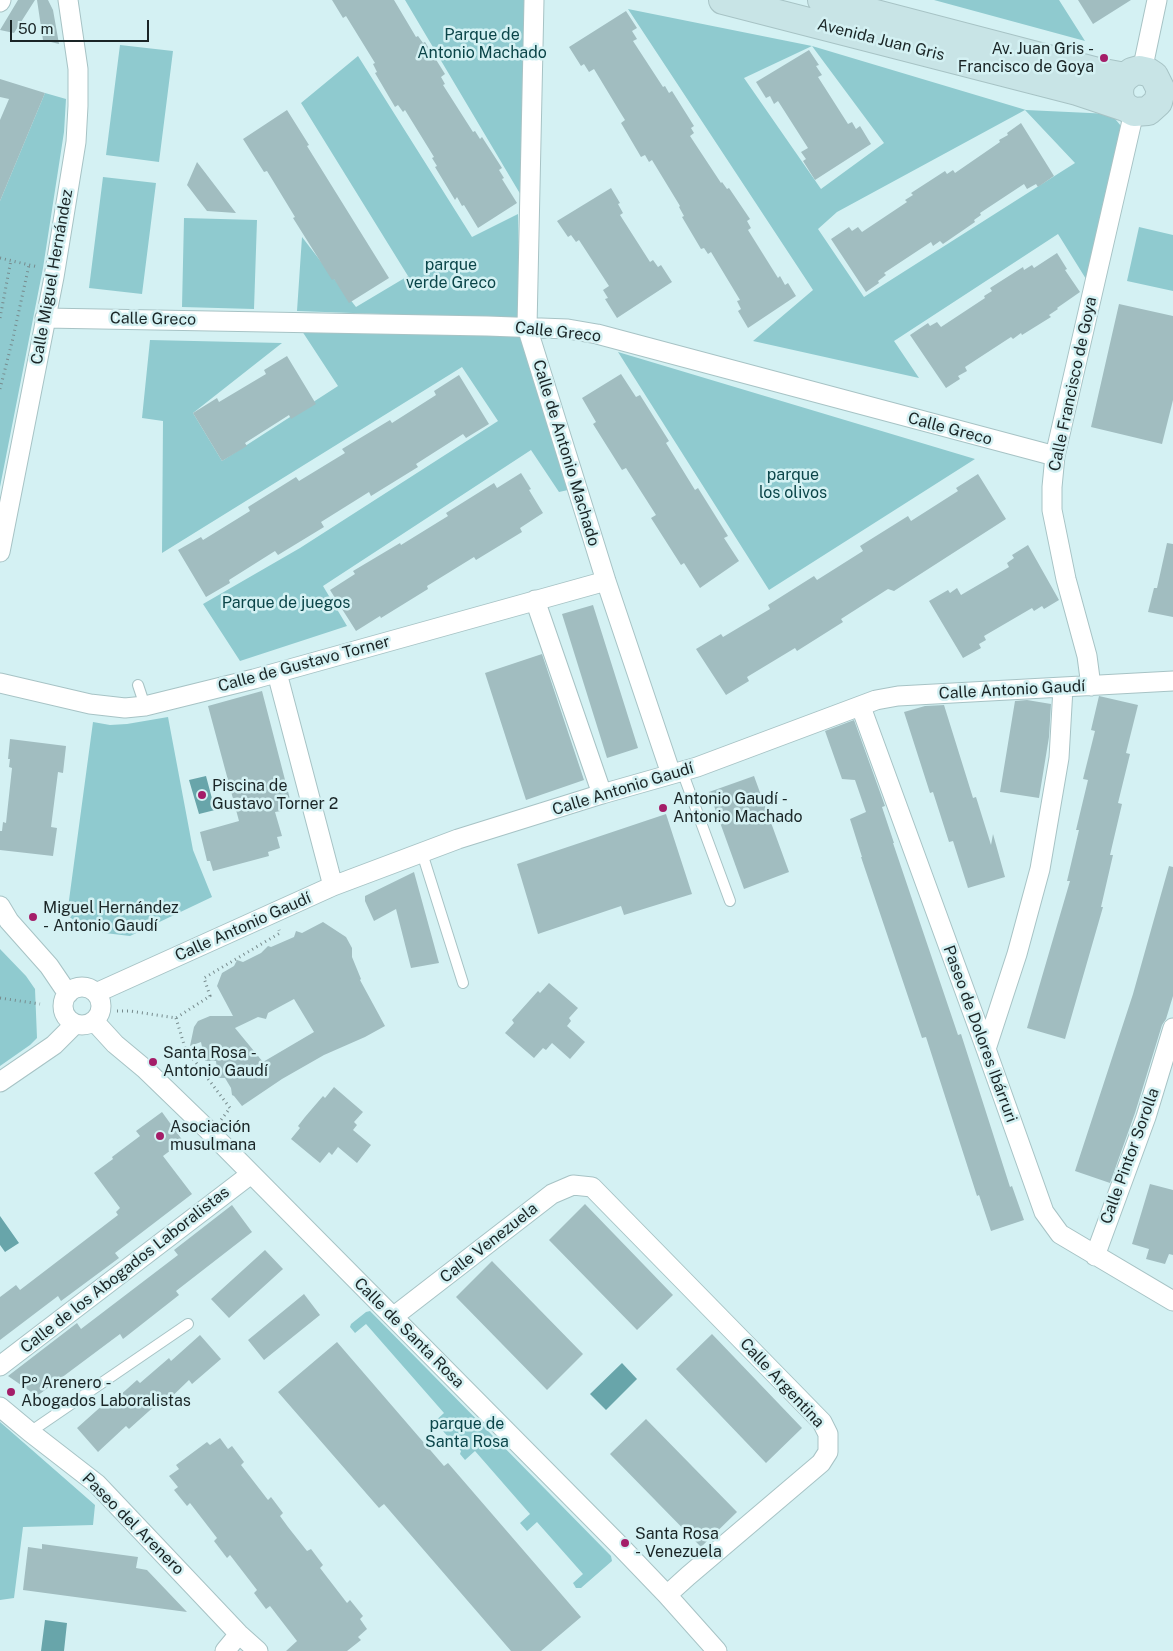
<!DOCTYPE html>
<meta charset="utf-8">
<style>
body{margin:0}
#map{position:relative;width:1173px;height:1651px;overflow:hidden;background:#d4f1f3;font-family:"Public Sans",sans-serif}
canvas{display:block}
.scale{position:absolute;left:10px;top:20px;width:139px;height:22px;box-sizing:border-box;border:2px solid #1a2526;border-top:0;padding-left:6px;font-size:15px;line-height:18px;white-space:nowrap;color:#1a2526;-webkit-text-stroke:4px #d4f1f3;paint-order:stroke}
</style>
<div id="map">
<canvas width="1173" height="1651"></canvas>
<div class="scale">50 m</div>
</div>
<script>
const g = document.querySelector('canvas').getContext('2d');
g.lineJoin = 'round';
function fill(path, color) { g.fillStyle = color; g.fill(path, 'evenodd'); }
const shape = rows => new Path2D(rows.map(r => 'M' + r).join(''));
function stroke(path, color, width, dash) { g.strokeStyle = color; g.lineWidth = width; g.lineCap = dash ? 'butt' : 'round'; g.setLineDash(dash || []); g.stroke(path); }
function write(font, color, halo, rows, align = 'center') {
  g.font = font + ' "Public Sans",sans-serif'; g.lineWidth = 5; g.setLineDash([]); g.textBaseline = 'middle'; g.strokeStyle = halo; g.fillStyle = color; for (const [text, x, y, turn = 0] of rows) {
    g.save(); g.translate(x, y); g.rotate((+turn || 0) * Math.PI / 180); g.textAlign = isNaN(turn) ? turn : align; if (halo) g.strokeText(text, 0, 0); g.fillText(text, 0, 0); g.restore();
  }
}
const green = shape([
 [405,0,526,0,522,197],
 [934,0,1059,0,1085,41],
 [628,9,812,46,1026,110,1111,114,1121,126,1086,279,1058,234,894,341,919,378,753,341,813,290],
 [812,46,884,143,821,189,744,78],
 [1025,110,1075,163,864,297,818,229,837,212],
 [120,45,173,51,159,162,106,155],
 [358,56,472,237,518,214,520,319,297,311,302,237,356,307,408,276,301,103],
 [45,93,66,99,64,132,43,268,0,487,0,201],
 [103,177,156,183,142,294,89,288],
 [184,218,257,220,254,309,182,307],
 [1139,227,1173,235,1173,291,1127,281],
 [302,331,520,334,568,490,559,492,531,450,323,586,347,626,240,661,203,604,300,548,498,421,462,367,162,553,163,421,142,418,150,340,282,343,193,413,222,461,338,386],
 [618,352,975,459,769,590],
 [168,717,193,850,212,897,130,936,88,931,67,915,93,722,110,725,127,724],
 [0,949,26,976,35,989,37,1038,30,1045,0,1066],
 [370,1311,611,1556,612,1561,581,1588,576,1588,573,1583,583,1574,537,1522,527,1531,520,1523,530,1514,475,1451,465,1460,460,1454,461,1451,441,1429,438,1428,433,1423,444,1413,366,1324,355,1333,350,1327,351,1324,366,1312],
 [0,1422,95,1505,93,1525,23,1527,14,1598,0,1600]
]);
const water = shape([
 [206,776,215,810,199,814,189,780],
 [0,1216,19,1243,5,1252,0,1245],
 [622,1363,637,1379,606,1410,590,1394],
 [45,1620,67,1623,64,1651,41,1651]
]);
const building = shape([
 [18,0,35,0,14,33,0,30],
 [37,0,48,0,53,10,59,44,43,40],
 [332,0,394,0,416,37,418,36,423,43,425,42,445,74,441,77,445,84,443,85,473,132,475,131,480,139,482,137,502,168,499,170,504,178,502,179,517,203,478,228,464,205,462,206,457,197,455,200,435,167,437,166,432,158,434,157,405,110,403,112,398,105,395,107,375,73,377,72,373,64,375,63,346,16,343,18],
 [1078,0,1131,0,1093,24],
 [626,11,637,28,632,31,637,39,633,41,663,87,665,86,669,93,672,91,694,126,691,128,694,133,690,136,721,183,722,182,727,189,729,188,750,219,747,221,751,228,748,230,778,278,780,276,785,285,788,283,796,296,748,328,738,311,741,309,737,301,740,300,711,252,708,254,704,248,701,249,682,217,684,216,679,207,680,206,652,160,649,162,645,155,641,157,621,123,625,120,620,112,594,69,589,72,584,64,581,66,569,47],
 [809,50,819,65,816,66,822,75,818,77,848,124,852,122,856,129,860,126,871,144,815,180,803,161,806,159,801,152,808,148,778,101,774,104,770,96,766,98,756,82],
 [0,79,45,93,0,201,0,120,9,99,0,97],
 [287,110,309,145,307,146,389,278,349,303,334,279,332,280,293,218,295,217,267,171,264,172,243,139],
 [1021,123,1054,176,1038,187,1036,184,1027,189,1024,184,980,213,981,215,974,220,975,222,943,244,940,241,933,246,931,242,884,273,886,275,878,281,879,283,866,292,831,239,849,227,852,231,858,227,862,232,907,202,905,200,913,195,911,193,945,171,947,174,953,170,955,173,1000,142,999,140,1008,135,1007,133],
 [197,162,236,213,207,211,187,185],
 [611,188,620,203,618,204,623,213,620,215,650,262,653,260,658,267,661,265,672,282,617,318,605,299,608,298,603,290,609,286,579,240,576,242,571,235,568,237,557,221],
 [1057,253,1067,269,1065,270,1080,292,1057,308,1058,309,1049,315,1051,317,1022,335,1021,333,1013,339,1011,337,965,367,967,371,958,376,960,379,946,388,910,335,928,323,930,326,937,322,941,327,985,298,984,296,992,291,990,288,1023,267,1024,270,1032,265,1034,268],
 [1119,304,1173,316,1173,400,1162,444,1091,427],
 [287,356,316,404,291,419,289,415,245,443,247,446,222,461,193,413,217,398,219,402,266,374,264,370],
 [621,374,636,397,640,395,669,441,666,443,695,490,698,488,728,536,724,538,739,561,700,588,684,563,681,565,651,518,656,515,626,468,622,470,593,424,596,422,582,398],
 [459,375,489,424,466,438,463,434,416,464,418,467,371,496,369,492,321,522,324,527,278,555,275,551,229,580,230,583,206,597,178,550,201,537,203,540,250,511,248,507,296,477,299,481,345,453,342,449,390,420,392,423,436,395,434,391],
 [521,473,531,489,529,490,543,513,520,528,522,532,476,560,474,557,427,586,428,589,381,618,380,616,356,631,330,590,355,574,353,571,400,543,401,545,448,516,446,513,494,483,497,488],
 [978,474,1006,519,894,591,888,589,841,619,843,622,797,651,795,648,747,677,749,681,726,695,696,649,721,634,723,637,770,609,768,605,814,576,817,580,863,551,860,546,908,516,911,521,958,491,956,488],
 [1167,543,1173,544,1173,617,1148,612,1154,588,1157,588],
 [1028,545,1059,600,1044,609,1042,606,1034,611,1032,608,984,636,986,640,979,644,981,648,963,658,929,601,948,590,950,593,957,588,961,595,1009,567,1007,563,1014,558,1012,555],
 [593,605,638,748,607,758,562,614],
 [542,654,584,780,526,800,485,673],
 [262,691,291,803,279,806,281,811,275,812,282,836,277,837,280,848,268,852,269,856,213,871,210,861,207,861,200,832,239,821,208,706],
 [1099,696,1138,705,1126,753,1130,754,1118,803,1122,804,1110,855,1113,855,1101,907,1103,907,1065,1039,1027,1028,1070,881,1067,881,1079,830,1076,830,1088,780,1083,779,1095,731,1091,730],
 [1027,700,1051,704,1049,737,1039,798,1000,792,1015,701],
 [944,705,973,798,976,797,991,845,993,834,1005,877,968,888,953,841,949,842,933,792,930,793,904,712,925,706],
 [854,720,885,806,882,807,894,843,893,843,958,1035,961,1034,1010,1187,1012,1186,1024,1220,991,1231,979,1195,977,1196,926,1037,922,1038,861,857,862,857,850,819,866,812,855,780,842,779,825,731],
 [10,739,66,746,63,773,58,772,51,827,57,828,53,856,0,850,0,831,2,831,3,822,6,823,12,768,9,767,10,759,8,759],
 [754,776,789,872,744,889,709,792],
 [666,814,692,894,624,915,621,906,538,934,517,864],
 [1169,866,1173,867,1173,996,1166,1019,1162,1025,1135,1113,1110,1183,1075,1171,1133,994],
 [414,872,439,963,411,968,396,909,374,921,365,901,365,896],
 [323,922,346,937,352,948,352,957,361,979,360,980,385,1026,365,1037,324,1055,282,1079,242,1106,234,1096,232,1095,231,1088,225,1078,218,1078,216,1061,205,1061,201,1042,190,1046,194,1027,198,1021,210,1016,233,1016,217,986,222,973,234,966,237,960,243,962,261,953,268,946,271,947,294,937,296,931,302,933],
 [294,999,314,1032,263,1062,235,1028,258,1017,266,1019,268,1013],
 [549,983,578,1008,569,1018,571,1021,567,1026,585,1042,570,1059,552,1043,546,1050,543,1048,534,1058,505,1033,514,1023,512,1020,538,991,540,993],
 [334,1087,363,1112,354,1122,357,1125,353,1130,371,1145,357,1163,338,1147,332,1155,329,1152,320,1163,291,1139,300,1128,298,1126,305,1117,323,1096,325,1098],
 [162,1112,183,1141,163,1156,192,1194,115,1253,119,1258,61,1301,58,1296,0,1340,0,1297,16,1285,20,1290,118,1215,116,1212,120,1208,94,1173,113,1159,112,1157,140,1136,136,1131],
 [1150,1184,1173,1190,1173,1255,1169,1254,1165,1264,1146,1259,1149,1249,1132,1244],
 [585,1204,673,1295,637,1330,549,1240],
 [232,1205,252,1232,176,1291,179,1295,123,1339,120,1334,37,1396,8,1376,77,1323,81,1329,178,1255,174,1250],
 [265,1250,283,1269,229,1318,211,1299],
 [492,1261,583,1354,547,1390,456,1297],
 [304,1294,320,1315,264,1360,248,1340],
 [712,1334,802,1428,766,1463,676,1369],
 [200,1335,221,1359,192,1384,189,1380,161,1407,158,1403,129,1429,126,1426,98,1452,77,1428,105,1403,108,1406,137,1380,140,1383,169,1358,171,1361],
 [337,1342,444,1466,448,1463,581,1617,541,1651,511,1651,384,1504,379,1508,278,1392],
 [646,1419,737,1512,701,1547,610,1454],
 [220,1438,228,1449,232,1446,244,1462,241,1465,268,1500,271,1497,283,1513,280,1516,288,1527,307,1551,311,1549,323,1565,320,1568,347,1603,350,1600,363,1616,360,1619,367,1629,358,1637,361,1640,347,1651,286,1651,297,1641,270,1606,266,1609,254,1593,257,1590,230,1555,227,1558,214,1541,217,1538,190,1503,187,1506,174,1490,178,1487,169,1476,179,1469,176,1465,207,1442,210,1445],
 [42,1544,138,1557,136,1568,147,1570,187,1612,23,1590,28,1547,42,1549]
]);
const path = shape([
 [0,258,38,267],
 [0,318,11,260],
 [0,389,13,338,29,265],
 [0,998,40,1004],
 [117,1011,130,1011,176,1018,210,996,204,978,280,933,279,930],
 [176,1018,185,1048,230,1108,221,1120]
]);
const lane = shape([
 [138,685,145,706],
 [682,771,730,901],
 [422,853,463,983],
 [30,1432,188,1324]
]);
const street = shape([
 [534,0,527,327,606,581,671,774],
 [0,2,1,0],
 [1142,71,1157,0],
 [45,318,487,326,568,329,597,334,1055,456],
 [0,552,54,277,76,142,78,106,78,69,68,0],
 [535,600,602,794],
 [277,673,333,886],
 [0,683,90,704,125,708,145,706,254,679,606,581],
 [1091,686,1087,656,1066,579,1052,510,1052,487,1055,456,1134,112],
 [861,707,986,1049,1044,1212,1060,1234,1173,1301],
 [0,906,9,921,49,966,68,994],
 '63 1006a19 19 0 1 1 38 0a19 19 0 1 1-38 0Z',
 [96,993,333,886,458,839,602,794,697,767,876,700,898,696,1173,681],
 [94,1021,115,1044,145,1069,207,1129,621,1547,667,1595,717,1651],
 [986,1049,1017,954,1040,869,1059,758,1063,688],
 [0,1082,54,1045,75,1024],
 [1095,1256,1146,1117,1173,1028],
 [393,1317,552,1194,573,1185,592,1187,822,1422,828,1434,828,1452,821,1463,688,1576,667,1595],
 [0,1366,251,1174],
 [0,1407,30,1432,97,1484,239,1634,258,1651],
 [225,1651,239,1634]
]);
const secondary = shape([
 [723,0,1077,91,1125,107,1134,112,1148,111,1158,102,1161,90,1154,76,1148,72,1139,70,1132,72,1125,77,1120,84,1119,92,1120,100,1125,107],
 [822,0,1098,72,1125,77]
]);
const markers = [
 [1104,58,5,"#a41d68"],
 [202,795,5,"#a41d68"],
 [663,808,5,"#a41d68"],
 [33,917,5,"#a41d68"],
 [153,1062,5,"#a41d68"],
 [160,1136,5,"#a41d68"],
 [11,1392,5,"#a41d68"],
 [625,1543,5,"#a41d68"]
];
const parkNames = [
 ["Parque de",482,35],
 ["Antonio Machado",482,53],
 ["parque",451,265],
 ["verde Greco",451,283],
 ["parque",793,475],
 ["los olivos",793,493],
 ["Parque de juegos",286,603],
 ["parque de",467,1424],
 ["Santa Rosa",467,1442]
];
const streetNames = [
 ["Avenida Juan Gris",881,40,14],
 ["Calle Miguel Hernández",52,277,-80],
 ["Calle Greco",153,319,1],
 ["Calle Greco",558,332,6],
 ["Calle Francisco de Goya",1073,384,-78],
 ["Calle Greco",950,429,15],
 ["Calle de Antonio Machado",566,453,73],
 ["Calle de Gustavo Torner",304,664,-15],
 ["Calle Antonio Gaudí",1012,690,-3],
 ["Calle Antonio Gaudí",623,789,-17],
 ["Calle Antonio Gaudí",243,927,-24],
 ["Paseo de Dolores Ibárruri",980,1034,70],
 ["Calle Pintor Sorolla",1130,1156,-70],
 ["Calle Venezuela",489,1243,-38],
 ["Calle de los Abogados Laboralistas",125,1270,-38],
 ["Calle de Santa Rosa",409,1333,45],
 ["Calle Argentina",782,1383,47],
 ["Paseo del Arenero",133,1524,45]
];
const poiNames = [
 ["Av. Juan Gris -",1094,49,"right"],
 ["Francisco de Goya",1094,67,"right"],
 ["Piscina de",212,786],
 ["Gustavo Torner 2",212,804],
 ["Antonio Gaudí -",673,799],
 ["Antonio Machado",673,817],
 ["Miguel Hernández",43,908],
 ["- Antonio Gaudí",43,926],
 ["Santa Rosa -",163,1053],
 ["Antonio Gaudí",163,1071],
 ["Asociación",170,1127],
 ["musulmana",170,1145],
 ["Pº Arenero -",21,1383],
 ["Abogados Laboralistas",21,1401],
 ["Santa Rosa",635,1534],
 ["- Venezuela",635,1552]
];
fill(green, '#8fcacf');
fill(water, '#68a5aa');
fill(building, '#a1bdc0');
stroke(lane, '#a7c3c5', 12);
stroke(street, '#a7c3c5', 21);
stroke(secondary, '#a7c3c5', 30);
stroke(path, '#778b8d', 3, [1, 4]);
stroke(lane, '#fff', 10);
stroke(street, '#fff', 19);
stroke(secondary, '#c8e4e6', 28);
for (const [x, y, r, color] of markers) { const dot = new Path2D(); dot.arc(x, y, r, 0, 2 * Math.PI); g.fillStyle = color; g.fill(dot); stroke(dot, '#d4f1f3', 2); }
write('16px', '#0b4549', '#d4f1f3', parkNames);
write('16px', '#1a2526', '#d4f1f3', streetNames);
write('16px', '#1a2526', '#d4f1f3', poiNames, 'left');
</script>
